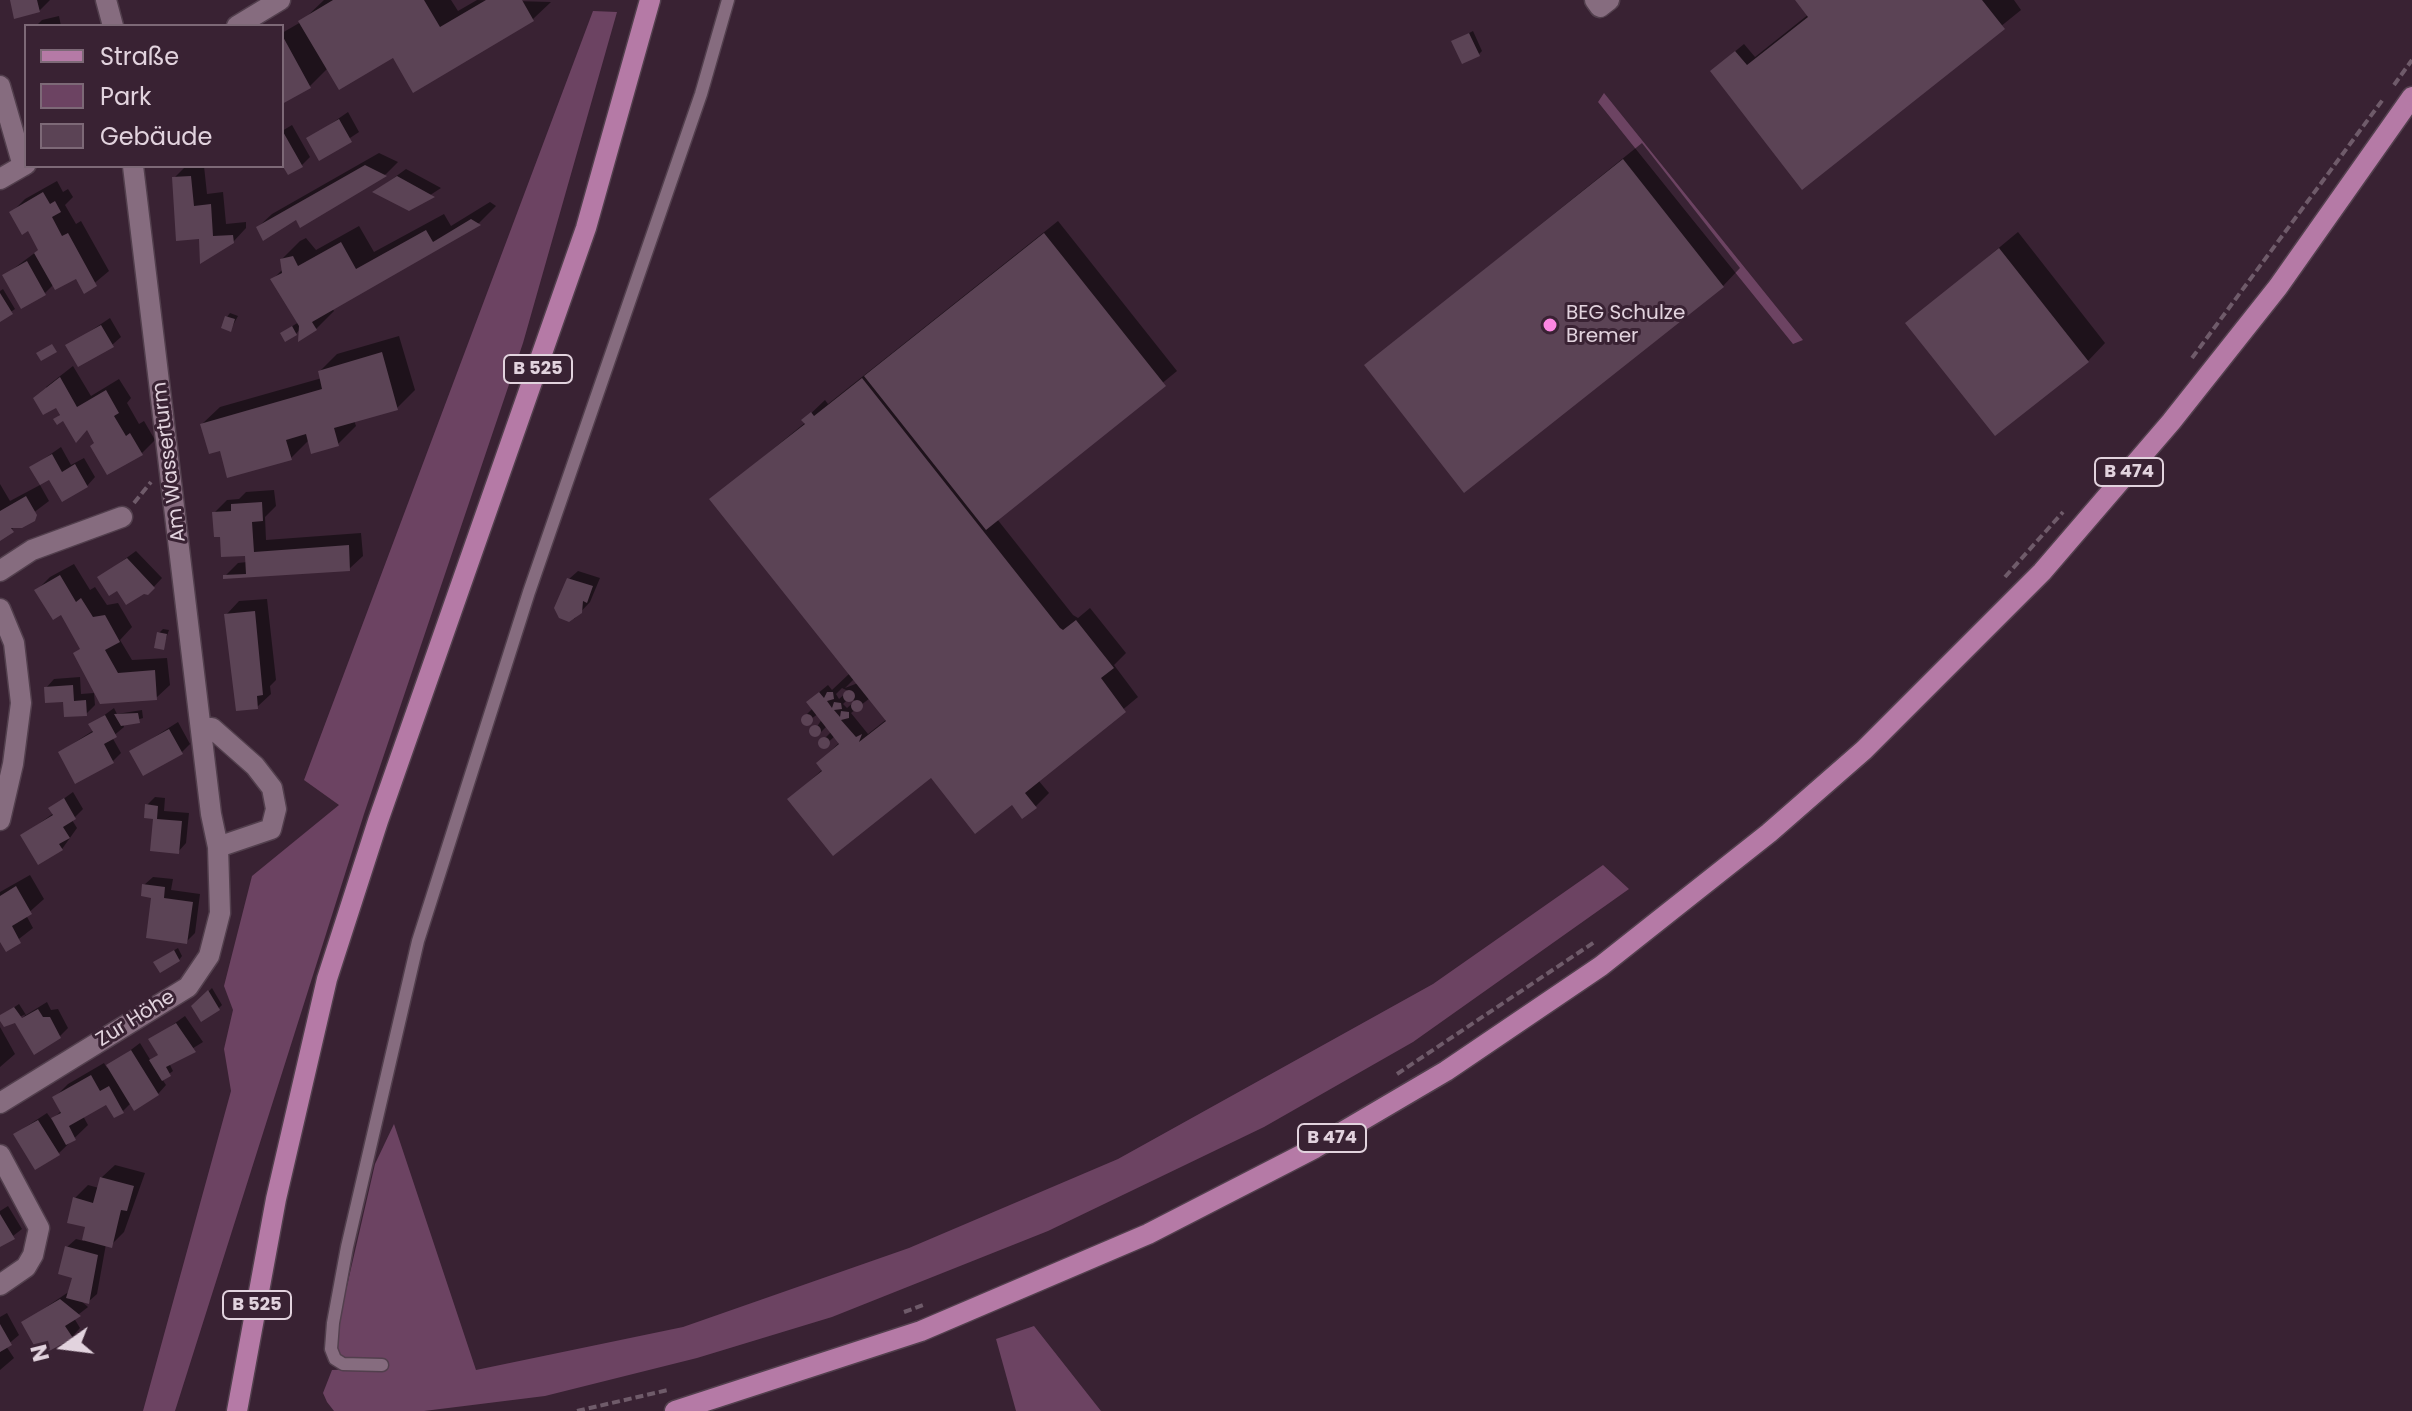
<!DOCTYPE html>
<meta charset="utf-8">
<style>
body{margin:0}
#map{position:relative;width:2412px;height:1411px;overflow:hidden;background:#392233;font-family:Poppins,sans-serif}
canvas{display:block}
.legend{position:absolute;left:24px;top:24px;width:260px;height:144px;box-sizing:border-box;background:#392233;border:2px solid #7d6977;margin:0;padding:10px 14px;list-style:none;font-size:24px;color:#e2d3de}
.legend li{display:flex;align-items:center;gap:16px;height:40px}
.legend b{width:40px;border:2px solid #7d6977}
.north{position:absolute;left:24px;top:1307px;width:80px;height:80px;-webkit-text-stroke:6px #392233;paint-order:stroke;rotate:256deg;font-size:22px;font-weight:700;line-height:32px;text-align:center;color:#e2d3de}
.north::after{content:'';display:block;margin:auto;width:28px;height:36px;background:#e2d3de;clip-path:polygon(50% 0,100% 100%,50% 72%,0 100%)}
</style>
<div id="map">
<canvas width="2412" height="1411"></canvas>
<ul class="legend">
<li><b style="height:10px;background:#b57aa6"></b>Straße</li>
<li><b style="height:22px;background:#6c4362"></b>Park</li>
<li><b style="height:22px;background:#5b4355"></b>Gebäude</li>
</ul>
<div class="north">N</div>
</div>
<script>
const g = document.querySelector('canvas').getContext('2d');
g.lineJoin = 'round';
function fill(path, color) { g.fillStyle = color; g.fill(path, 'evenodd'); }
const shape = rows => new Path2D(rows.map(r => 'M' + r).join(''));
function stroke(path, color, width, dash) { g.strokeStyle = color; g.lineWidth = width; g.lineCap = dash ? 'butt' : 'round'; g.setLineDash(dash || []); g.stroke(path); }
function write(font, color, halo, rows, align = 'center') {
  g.font = font + ' Poppins,sans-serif'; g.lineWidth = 6; g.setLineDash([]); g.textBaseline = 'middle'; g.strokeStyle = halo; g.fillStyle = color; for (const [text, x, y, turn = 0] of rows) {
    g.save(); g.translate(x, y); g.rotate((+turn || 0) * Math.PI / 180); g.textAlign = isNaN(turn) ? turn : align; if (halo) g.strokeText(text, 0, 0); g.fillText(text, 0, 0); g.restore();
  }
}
const green = shape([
 [593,11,617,12,523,343,364,814,175,1411,143,1411,231,1091,224,1049,233,1010,224,986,252,876,339,805,304,780],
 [1604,93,1803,340,1793,344,1692,219,1598,102],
 [1603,865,1629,889,1413,1042,1264,1127,1048,1231,832,1317,697,1358,545,1396,424,1411,334,1411,327,1402,323,1393,332,1370,384,1368,343,1358,336,1349,338,1325,375,1164,394,1124,476,1370,683,1327,909,1248,1118,1159,1433,984],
 [1034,1326,1101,1411,1016,1411,996,1339]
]);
const shadow = shape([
 [12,0,50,0,39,11],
 [324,0,451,0,458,11,477,0,551,2,533,19,414,90,393,55,328,68,310,86,282,102,282,33,301,22],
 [1798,0,2014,0,2021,10,1802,187,1721,63,1744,44,1755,57,1809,14],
 [59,16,61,26,36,26,42,20],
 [1473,31,1482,51,1479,54,1454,41],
 [348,112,359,132,320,158,309,139],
 [292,125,310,157,302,165,282,161,282,131],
 [1642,143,1740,268,1723,286,1366,365],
 [379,153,398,162,386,174,301,225,296,218,258,227,272,214],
 [186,166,204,166,207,194,223,192,226,224,246,222,246,228,233,242,200,237,174,178],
 [406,169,441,188,409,209,376,191],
 [57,181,63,192,68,189,73,197,65,205,76,224,81,221,109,271,85,291,76,276,54,284,45,293,5,275,40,249,29,229,12,212,25,199],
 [490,202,496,206,479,223,332,308,334,311,316,329,300,338,301,328,296,334,286,330,299,322,273,279,283,269,282,259,300,241,306,238,316,250,359,226,374,252,444,214,451,226],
 [1058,221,1177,371,997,519,1073,615,1078,618,1090,608,1126,653,1114,665,1138,697,1038,780,1049,793,1036,806,1012,802,931,775,790,799,823,769,818,763,840,742,835,736,824,746,821,742,832,731,827,726,819,734,813,733,822,719,818,714,805,723,803,718,813,708,817,694,828,685,832,690,850,673,712,499,806,422,804,420,825,400,828,404],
 [854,679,858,683,845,688],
 [842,688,848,691,839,699,836,694],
 [849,698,855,701,847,708,843,704],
 [870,698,887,719,868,734,851,713],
 [2018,232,2105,343,2088,361,1908,323],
 [3,289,15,309,0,319,0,291],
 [230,313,238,316,231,329,227,317],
 [110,318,121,337,112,345,68,346],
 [399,336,415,390,397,408,354,420,356,426,338,444,309,440,291,458,221,448,202,424,220,407,322,378,320,371,337,354],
 [73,366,91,396,119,379,131,398,127,403,139,424,144,421,155,440,142,453,64,418,56,419,61,413,46,387],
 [61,447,71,465,84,458,95,477,87,486,50,477,32,467],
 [0,484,10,501,40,485,49,501,0,538],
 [274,490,276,506,265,517,266,540,361,533,363,556,349,569,225,576,238,563,247,562,246,554,222,535,214,513,227,500,239,499,246,492],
 [136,551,162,578,148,593,118,588,100,577],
 [74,564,90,590,95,587,107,605,118,603,132,627,120,640,132,660,167,658,170,685,156,698,102,702,82,648,61,612,37,590,50,577],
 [578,571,600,578,590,602,574,619,569,579],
 [267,599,276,680,270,686,271,694,257,707,226,615,239,601],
 [163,629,169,630,163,647,159,633],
 [80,677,81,694,94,693,95,705,86,714,46,688,54,679],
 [114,708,117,714,142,710,143,718,123,724,124,727,112,737,121,753,113,761,60,752,94,730,91,725],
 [178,722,190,744,182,752,131,752],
 [73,792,83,809,72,820,77,828,62,849,23,835,54,813,51,808],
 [155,797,165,798,164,811,189,813,186,843,178,852,147,805],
 [30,875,44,899,26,915,33,928,6,949,0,938,0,892],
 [153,877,173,879,171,890,200,894,195,933,186,942,144,885],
 [178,948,182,956,179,960,159,959],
 [212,988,222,1005,218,1009,194,1006],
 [47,1002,51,1010,58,1009,68,1028,59,1037,17,1024,26,1014,4,1024,4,1014,19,1004,26,1015],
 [185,1016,203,1042,169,1063,173,1071,162,1079,166,1085,158,1094,131,1103,123,1111,107,1102,83,1116,88,1125,59,1153,15,1134,47,1113,52,1120,62,1110,55,1097,68,1084,104,1063,107,1068,140,1043,151,1061,160,1054,151,1040],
 [0,1027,15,1054,0,1067],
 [115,1165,145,1173,124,1232,111,1245,106,1244,97,1294,88,1302,79,1299,88,1307,74,1318,80,1328,72,1337,24,1322,70,1291,75,1276,67,1247,76,1239,84,1241,88,1226,75,1198,88,1185,99,1188,101,1178],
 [8,1206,22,1229,0,1246,0,1211],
 [7,1313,19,1335,6,1346,14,1358,0,1370,0,1317]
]);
const building = shape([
 [10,0,37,0,40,12,14,19],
 [333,0,424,0,440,27,486,0,522,0,534,21,413,93,393,58,339,90,298,21],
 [1795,0,1982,0,2005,29,1802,190,1710,71,1735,51,1747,65,1808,17],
 [1469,33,1480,56,1462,64,1451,41],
 [282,35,311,88,282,104],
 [339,119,352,142,319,161,306,138],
 [282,130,303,167,288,175,282,165],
 [1623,159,1724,287,1464,493,1364,365],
 [365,165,387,176,300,228,296,220,263,241,256,227],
 [191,176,194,206,211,204,213,236,233,235,234,243,200,264,199,239,176,241,172,177],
 [397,176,435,197,409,211,372,192],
 [43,192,50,204,55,201,61,212,52,217,62,236,68,233,97,286,84,294,76,279,55,290,34,253,38,250,28,231,22,235,9,212],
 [471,219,481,225,312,322,317,330,298,342,299,326,270,279,282,273,280,259,293,256,298,266,341,242,356,269,426,230,433,242],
 [1044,233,1166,386,986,530,864,376],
 [1999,248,2089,362,1995,436,1905,323],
 [27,261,46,295,21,309,2,275],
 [0,293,13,314,0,322],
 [225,316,235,319,231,332,221,328],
 [101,325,114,347,78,367,65,345],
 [292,326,297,335,285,342,280,333],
 [52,344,57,352,41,361,36,353],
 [382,352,398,410,334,428,339,446,311,454,306,434,286,440,292,460,227,478,220,451,209,454,200,424,322,389,318,371],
 [60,377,77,407,106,390,119,413,114,416,126,436,130,433,143,455,107,475,90,446,94,443,87,430,76,443,63,421,57,425,53,419,60,415,56,408,43,415,33,398],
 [862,378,1060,628,1063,630,1076,620,1114,668,1101,678,1126,712,1025,793,1037,808,1022,819,1012,805,975,834,931,778,833,856,787,799,822,771,816,763,839,744,806,702,819,692,824,698,827,692,833,692,834,699,827,701,832,708,834,702,841,703,842,709,834,710,840,717,841,711,849,712,849,718,841,720,856,737,862,734,859,742,886,721,709,499,805,424,801,420,811,412,814,416],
 [52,454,62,472,75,464,88,487,62,502,49,480,40,485,29,467],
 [26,496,37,515,35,521,22,528,11,528,14,532,0,541,0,511],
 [262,502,263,521,252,522,254,552,349,545,350,571,223,579,223,575,246,574,245,556,221,557,220,537,214,537,212,512,231,511,231,504],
 [127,558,155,588,148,595,144,594,126,605,117,591,109,596,97,577],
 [60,575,76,602,81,598,93,617,105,615,120,642,105,650,118,673,155,670,157,700,100,704,73,653,80,649,61,615,53,620,34,590],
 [567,578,593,586,587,603,583,601,582,613,569,622,559,618,554,608],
 [255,611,263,695,257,696,258,709,236,711,224,614],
 [157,632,167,634,164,650,154,648],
 [73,685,74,701,86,700,87,716,64,717,63,702,45,703,44,687],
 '843 696a6 6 0 1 1 12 0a6 6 0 1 1-12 0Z',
 '851 706a6 6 0 1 1 12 0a6 6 0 1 1-12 0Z',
 [138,713,140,723,121,726,114,714],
 '801 720a6 6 0 1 1 12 0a6 6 0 1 1-12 0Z',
 [105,715,117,737,104,744,114,763,75,784,58,752,93,732,88,724],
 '809 731a6 6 0 1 1 12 0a6 6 0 1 1-12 0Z',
 [169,729,183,754,143,776,129,751],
 '818 743a6 6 0 1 1 12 0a6 6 0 1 1-12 0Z',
 [64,798,76,819,63,827,70,838,59,844,63,850,38,865,20,835,53,815,48,808],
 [145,804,158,806,157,819,182,821,179,854,150,851,153,819,144,818],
 [142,884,165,887,164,898,193,902,187,944,146,938,151,898,141,896],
 [16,886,32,914,12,926,21,943,6,952,0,942,0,896],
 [174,950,180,961,160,973,153,962],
 [208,990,220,1010,201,1022,191,1006],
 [14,1007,22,1018,38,1009,43,1017,50,1017,61,1038,34,1055,15,1023,4,1027,0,1021,0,1015],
 [176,1023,196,1052,166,1067,171,1076,162,1081,149,1060,158,1055,148,1039],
 [131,1050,159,1095,134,1111,106,1065],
 [91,1075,100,1091,109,1086,124,1113,114,1118,106,1105,69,1126,76,1140,66,1145,51,1118,61,1113,52,1097],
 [38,1120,60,1155,35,1170,13,1134],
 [100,1177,134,1186,127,1211,121,1210,112,1248,82,1240,85,1227,67,1223,73,1197,93,1203],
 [0,1214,15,1239,0,1247],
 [65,1246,98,1255,89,1304,66,1298,72,1278,58,1274],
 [60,1299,81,1316,65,1326,73,1338,40,1356,21,1322],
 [0,1324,12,1345,0,1352]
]);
const path = shape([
 [2394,85,2412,60],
 [2192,358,2384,98],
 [134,503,151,482],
 [2005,577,2063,512],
 [1397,1074,1596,941],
 [904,1312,926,1304],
 [577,1411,668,1390]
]);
const lane = shape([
 [382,1365,343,1364,335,1359,331,1349,333,1323,347,1247,418,941,529,592,701,94,728,0]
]);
const street = shape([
 [106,0,113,26],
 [1595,0,1600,7,1609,0],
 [237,26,280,0],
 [0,86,23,166],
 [0,179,26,164],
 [0,571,32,550,122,517],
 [0,609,14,643,21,703,13,764,0,820],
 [201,728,212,728,255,766,272,788,276,809,271,829,218,847],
 [0,1103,188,987,209,956,220,913,218,847,211,814,133,166],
 [0,1155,39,1228,33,1255,26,1267,0,1285]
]);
const primary = shape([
 [237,1411,276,1199,327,979,378,821,586,228,650,0],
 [675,1411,921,1331,1148,1234,1315,1148,1446,1071,1601,966,1769,833,1864,750,2042,572,2171,422,2278,287,2412,97]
]);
const markers = [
 [1550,325,8,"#fd86e2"]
];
const shields = [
 [538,369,68],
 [2129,472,68],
 [1332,1138,68],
 [257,1305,68]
];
const shieldNames = [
 ["B 525",538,369],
 ["B 474",2129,472],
 ["B 474",1332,1138],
 ["B 525",257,1305]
];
const poiNames = [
 ["BEG Schulze",1566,314],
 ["Bremer",1566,337]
];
const streetNames = [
 ["Am Wasserturm",170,462,-97],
 ["Zur Höhe",136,1019,-32]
];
fill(green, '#6c4362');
fill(shadow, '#0007');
fill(building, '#5b4355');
stroke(lane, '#523f4d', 15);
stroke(street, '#523f4d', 23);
stroke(primary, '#523f4d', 23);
stroke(path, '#6f5b6a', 4, [8, 4]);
stroke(lane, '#866c7f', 12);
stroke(street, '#866c7f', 20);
stroke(primary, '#b57aa6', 20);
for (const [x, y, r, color] of markers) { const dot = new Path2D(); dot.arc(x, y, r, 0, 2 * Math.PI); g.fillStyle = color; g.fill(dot); stroke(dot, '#392233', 3); }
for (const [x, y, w] of shields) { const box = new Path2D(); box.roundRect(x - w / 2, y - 14, w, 28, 6); g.fillStyle = '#392233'; g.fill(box); stroke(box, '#e2d3de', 2); }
write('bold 18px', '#e2d3de', null, shieldNames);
write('20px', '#e2d3de', '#392233', poiNames, 'left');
write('20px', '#e2d3de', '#392233', streetNames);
</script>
